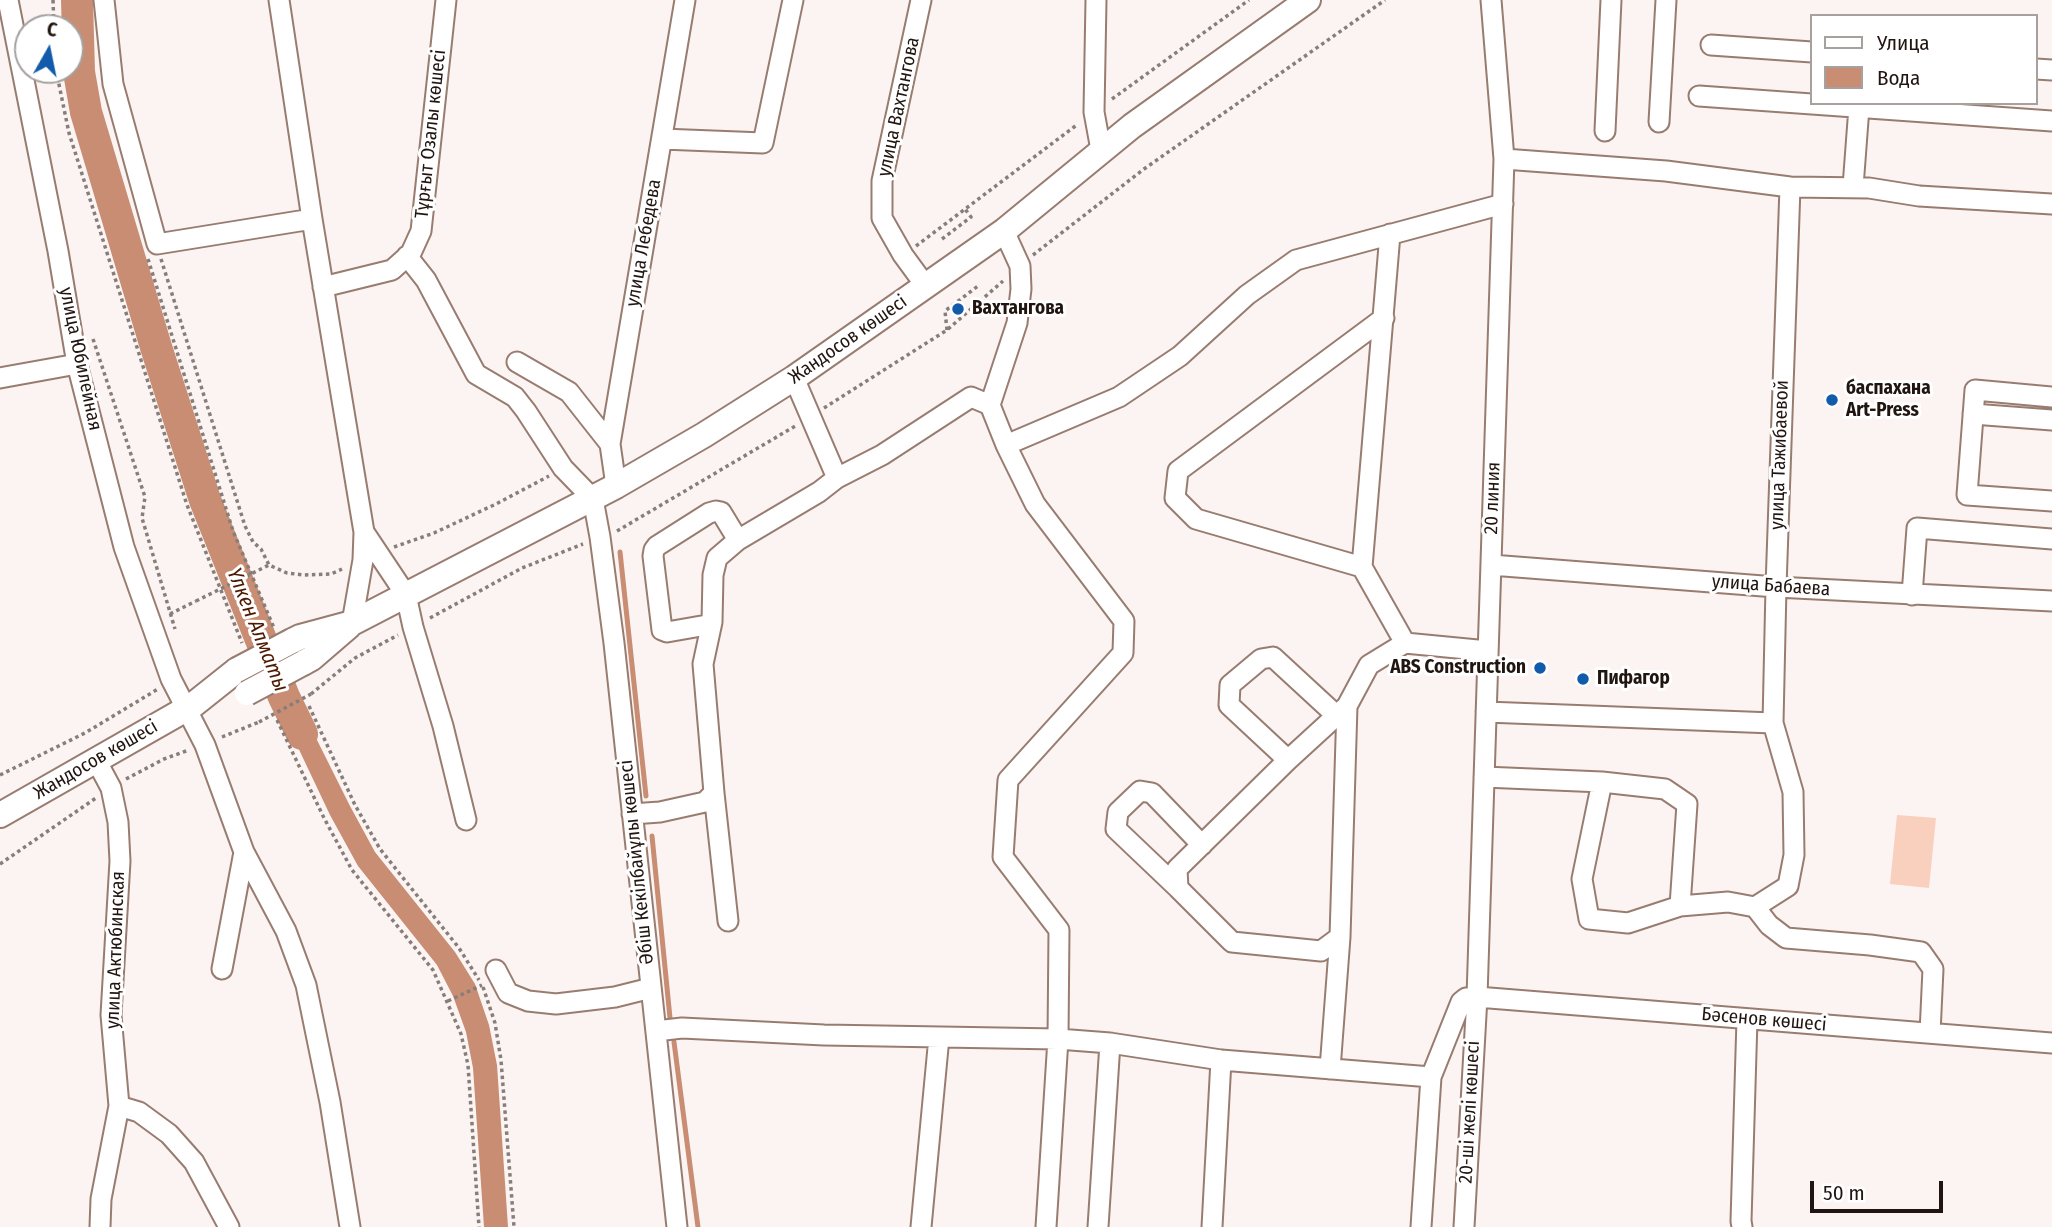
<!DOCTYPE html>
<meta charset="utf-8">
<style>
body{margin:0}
#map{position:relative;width:2052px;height:1227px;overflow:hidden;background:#fbf4f2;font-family:"Fira Sans Condensed",sans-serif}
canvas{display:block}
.legend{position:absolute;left:1810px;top:14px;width:228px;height:91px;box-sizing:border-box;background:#fff;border:2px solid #a6a19f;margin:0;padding:9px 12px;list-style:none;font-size:21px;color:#201510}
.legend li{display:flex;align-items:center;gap:14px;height:35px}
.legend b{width:35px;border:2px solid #a6a19f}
.north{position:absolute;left:14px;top:14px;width:70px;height:70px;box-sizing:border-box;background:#fff;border:2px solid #a6a19f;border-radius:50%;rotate:9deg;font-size:19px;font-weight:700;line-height:28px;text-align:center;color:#201510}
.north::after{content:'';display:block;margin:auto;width:24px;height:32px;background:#125baa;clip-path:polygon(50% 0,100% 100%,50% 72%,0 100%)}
.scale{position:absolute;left:1810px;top:1181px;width:133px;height:32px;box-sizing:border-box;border:4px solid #201510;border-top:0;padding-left:9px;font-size:21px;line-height:24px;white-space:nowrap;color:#201510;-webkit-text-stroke:5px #fff;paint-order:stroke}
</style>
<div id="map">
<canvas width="2052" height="1227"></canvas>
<ul class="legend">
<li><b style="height:9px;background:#fff"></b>Улица</li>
<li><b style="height:19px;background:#c88d73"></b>Вода</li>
</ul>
<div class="north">С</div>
<div class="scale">50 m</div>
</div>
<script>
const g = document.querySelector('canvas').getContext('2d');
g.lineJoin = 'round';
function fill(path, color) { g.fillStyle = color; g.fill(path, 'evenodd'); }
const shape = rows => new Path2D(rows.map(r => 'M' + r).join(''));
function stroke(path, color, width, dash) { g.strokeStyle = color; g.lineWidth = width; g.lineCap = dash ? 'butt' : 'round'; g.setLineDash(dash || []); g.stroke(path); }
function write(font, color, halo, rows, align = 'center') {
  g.font = font + ' "Fira Sans Condensed",sans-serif'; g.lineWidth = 6; g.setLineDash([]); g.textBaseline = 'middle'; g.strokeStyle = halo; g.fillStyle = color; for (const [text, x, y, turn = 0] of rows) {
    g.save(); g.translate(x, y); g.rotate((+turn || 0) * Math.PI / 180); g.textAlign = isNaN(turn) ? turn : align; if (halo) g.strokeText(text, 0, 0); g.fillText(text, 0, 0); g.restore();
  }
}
const green = shape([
 [1897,815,1936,818,1929,888,1890,884]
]);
const water = shape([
 [293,692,350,806,375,852,455,952,475,984,489,1025,497,1065,508,1227,484,1227,473,1068,466,1032,453,996,437,965,358,866,330,815,276,701]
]);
const stream = shape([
 [620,552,646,796],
 [652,836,670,1018],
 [674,1042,698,1227]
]);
const river = shape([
 [77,0,79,72,86,112,156,347,205,500,284,697,302,734]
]);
const path = shape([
 [53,0,54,28],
 [56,70,69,133,187,505,242,643],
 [1112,99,1249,0],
 [942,239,971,217,965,209],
 [916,246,1078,124],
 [1033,255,1144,169,1385,0],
 [148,259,233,531,274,628],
 [161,259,245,526,253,542,261,549,269,565,287,573,304,575,331,574,342,569],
 [947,330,945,311,978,286],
 [93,339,145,497,142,518,175,629],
 [824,408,947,330,1003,281],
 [617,531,797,425],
 [394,547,434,533,496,504,549,476],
 [170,614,196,601],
 [430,618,522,568,583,544],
 [311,694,355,658,398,635],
 [309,706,355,805,380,849,459,948,479,980],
 [277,720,324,818,352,870,433,970,461,1034,468,1065,479,1227],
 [222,737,259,722],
 [0,775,85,733,158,689],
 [126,779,164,759,189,750],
 [0,864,96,798],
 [483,987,495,1023,501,1060,514,1227],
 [448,1001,482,985]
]);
const minor = shape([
 [8,0,58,251,77,364,124,547,171,679,205,745,244,852,286,931,306,985,330,1102,350,1227],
 [104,0,113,84,157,244,312,219],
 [279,0,312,219,364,532,363,560,352,623],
 [921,0,882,181,882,218,903,255,925,285],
 [1096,0,1094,112,1101,150],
 [1711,45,1812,52],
 [2036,69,2052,70],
 [1699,96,2052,121],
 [1659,122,1666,0],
 [1605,131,1611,0],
 [662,139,763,143,793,0],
 [1504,159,1666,171,1790,187,1869,188,1919,196,2052,204],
 [1853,187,1859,107],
 [407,256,426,280,476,374,515,397,526,411,563,468,593,499,600,537,614,643,677,1227],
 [323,287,392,270,411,253,421,231,446,0],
 [517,362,569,392,610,444],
 [0,378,77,364],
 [2052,397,1975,390,1967,495,2052,501],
 [990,405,1017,323,1021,289,1020,266,1004,231],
 [1973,414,2052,420],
 [1006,445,1119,397,1180,356,1247,295,1296,260,1503,204],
 [837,478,882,455,971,397,990,405,1006,445,1035,504,1124,621,1123,653,1008,780,1003,857,1059,930,1058,1039,1046,1227],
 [616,486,610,444,685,0],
 [364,532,406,595,413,627,443,726,466,820],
 [738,540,721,512,716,511,709,513,657,546,654,550,653,556,662,630,667,632,707,625,712,622,713,575,717,558,738,540,819,492,837,478,794,378],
 [1491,565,1776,587,2052,601],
 [1362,567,1390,234],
 [1912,595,1917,528,2052,539],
 [1405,643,1488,651],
 [1347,706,1288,760,1177,869,1178,888,1232,942,1321,951,1340,937,1347,706,1369,665,1405,643,1362,567,1196,519,1175,498,1178,471,1384,318],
 [1486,712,1773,723],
 [96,760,111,788,118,822,120,861,111,1015,119,1106,101,1199,100,1227],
 [1288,760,1229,705,1230,685,1261,659,1273,657,1337,716],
 [1484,777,1602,782,1665,789,1687,804,1680,906,1728,902,1755,907,1769,925,1786,938,1870,945,1921,952,1933,969,1930,1033],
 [1602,782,1582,879,1589,919,1628,923,1680,906],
 [714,793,728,921],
 [632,814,660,812,705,802,714,793,703,664,712,622],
 [1178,888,1116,829,1118,812,1140,791,1152,793,1202,845],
 [1755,907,1788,886,1794,855,1793,792,1773,723,1776,587,1790,187],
 [222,969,244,852],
 [496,970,508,993,528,1001,556,1004,615,997,651,988],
 [656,1031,682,1028,824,1035,1058,1039,1110,1043,1221,1060,1431,1077,1421,1227],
 [1330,1069,1340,937],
 [1431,1077,1461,1002,1466,998,1477,997,2052,1043],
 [119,1106,139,1112,169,1134,194,1162,229,1227],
 [921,1227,939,1037],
 [1098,1227,1110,1043],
 [1212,1227,1221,1060],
 [1464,1227,1477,997,1504,159,1491,0],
 [1742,1227,1741,1221,1747,1019]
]);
const major = shape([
 [292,641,300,637,352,623,616,486,704,435,794,378,1004,231,1132,126,1308,0],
 [303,663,312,658,348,627],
 [0,815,193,705,237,670]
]);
const pathBridge = shape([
 [196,601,269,565],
 [259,722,311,694]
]);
const majorBridge = shape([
 [237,670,292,641],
 [247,693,303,663]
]);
const markers = [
 [958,309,7,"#125baa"],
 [1832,400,7,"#125baa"],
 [1540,668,7,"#125baa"],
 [1583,679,7,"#125baa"]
];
const streetNames = [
 ["улица Вахтангова",899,107,-78],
 ["Тұрғыт Озалы көшесі",431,134,-84],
 ["улица Лебедева",644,243,-80],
 ["Жандосов көшесі",848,340,-35],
 ["улица Юбилейная",80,359,78],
 ["улица Тажибаевой",1780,455,-88],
 ["20 линия",1493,498,-88],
 ["улица Бабаева",1771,586,4],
 ["Жандосов көшесі",96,760,-30],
 ["Әбіш Кекілбайұлы көшесі",637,862,-96],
 ["улица Актюбинская",116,950,-88],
 ["Бәсенов көшесі",1764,1020,5],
 ["20-ші желі көшесі",1470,1112,-87]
];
const poiNames = [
 ["Вахтангова",972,309],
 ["баспахана",1846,389],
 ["Art-Press",1846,411],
 ["ABS Construction",1526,668,"right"],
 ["Пифагор",1597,679]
];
const waterNames = [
 ["Үлкен Алматы",257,630,68]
];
fill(green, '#f9cfbd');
fill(water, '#c88d73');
stroke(stream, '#c88d73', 5);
stroke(river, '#c88d73', 32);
stroke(minor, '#997c70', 23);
stroke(major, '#997c70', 28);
stroke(path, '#877e7a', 3.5, [3.5, 3.5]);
stroke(minor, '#fff', 19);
stroke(major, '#fff', 24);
stroke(majorBridge, '#997c70', 28, []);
stroke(pathBridge, '#877e7a', 3.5, [3.5, 3.5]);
stroke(majorBridge, '#fff', 24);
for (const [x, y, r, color] of markers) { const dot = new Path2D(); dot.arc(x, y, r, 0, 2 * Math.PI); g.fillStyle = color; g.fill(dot); stroke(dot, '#fff', 2.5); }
write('19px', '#201510', '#fff', streetNames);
write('bold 19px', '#201510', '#fff', poiNames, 'left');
write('italic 21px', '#4f1900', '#fff', waterNames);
</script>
